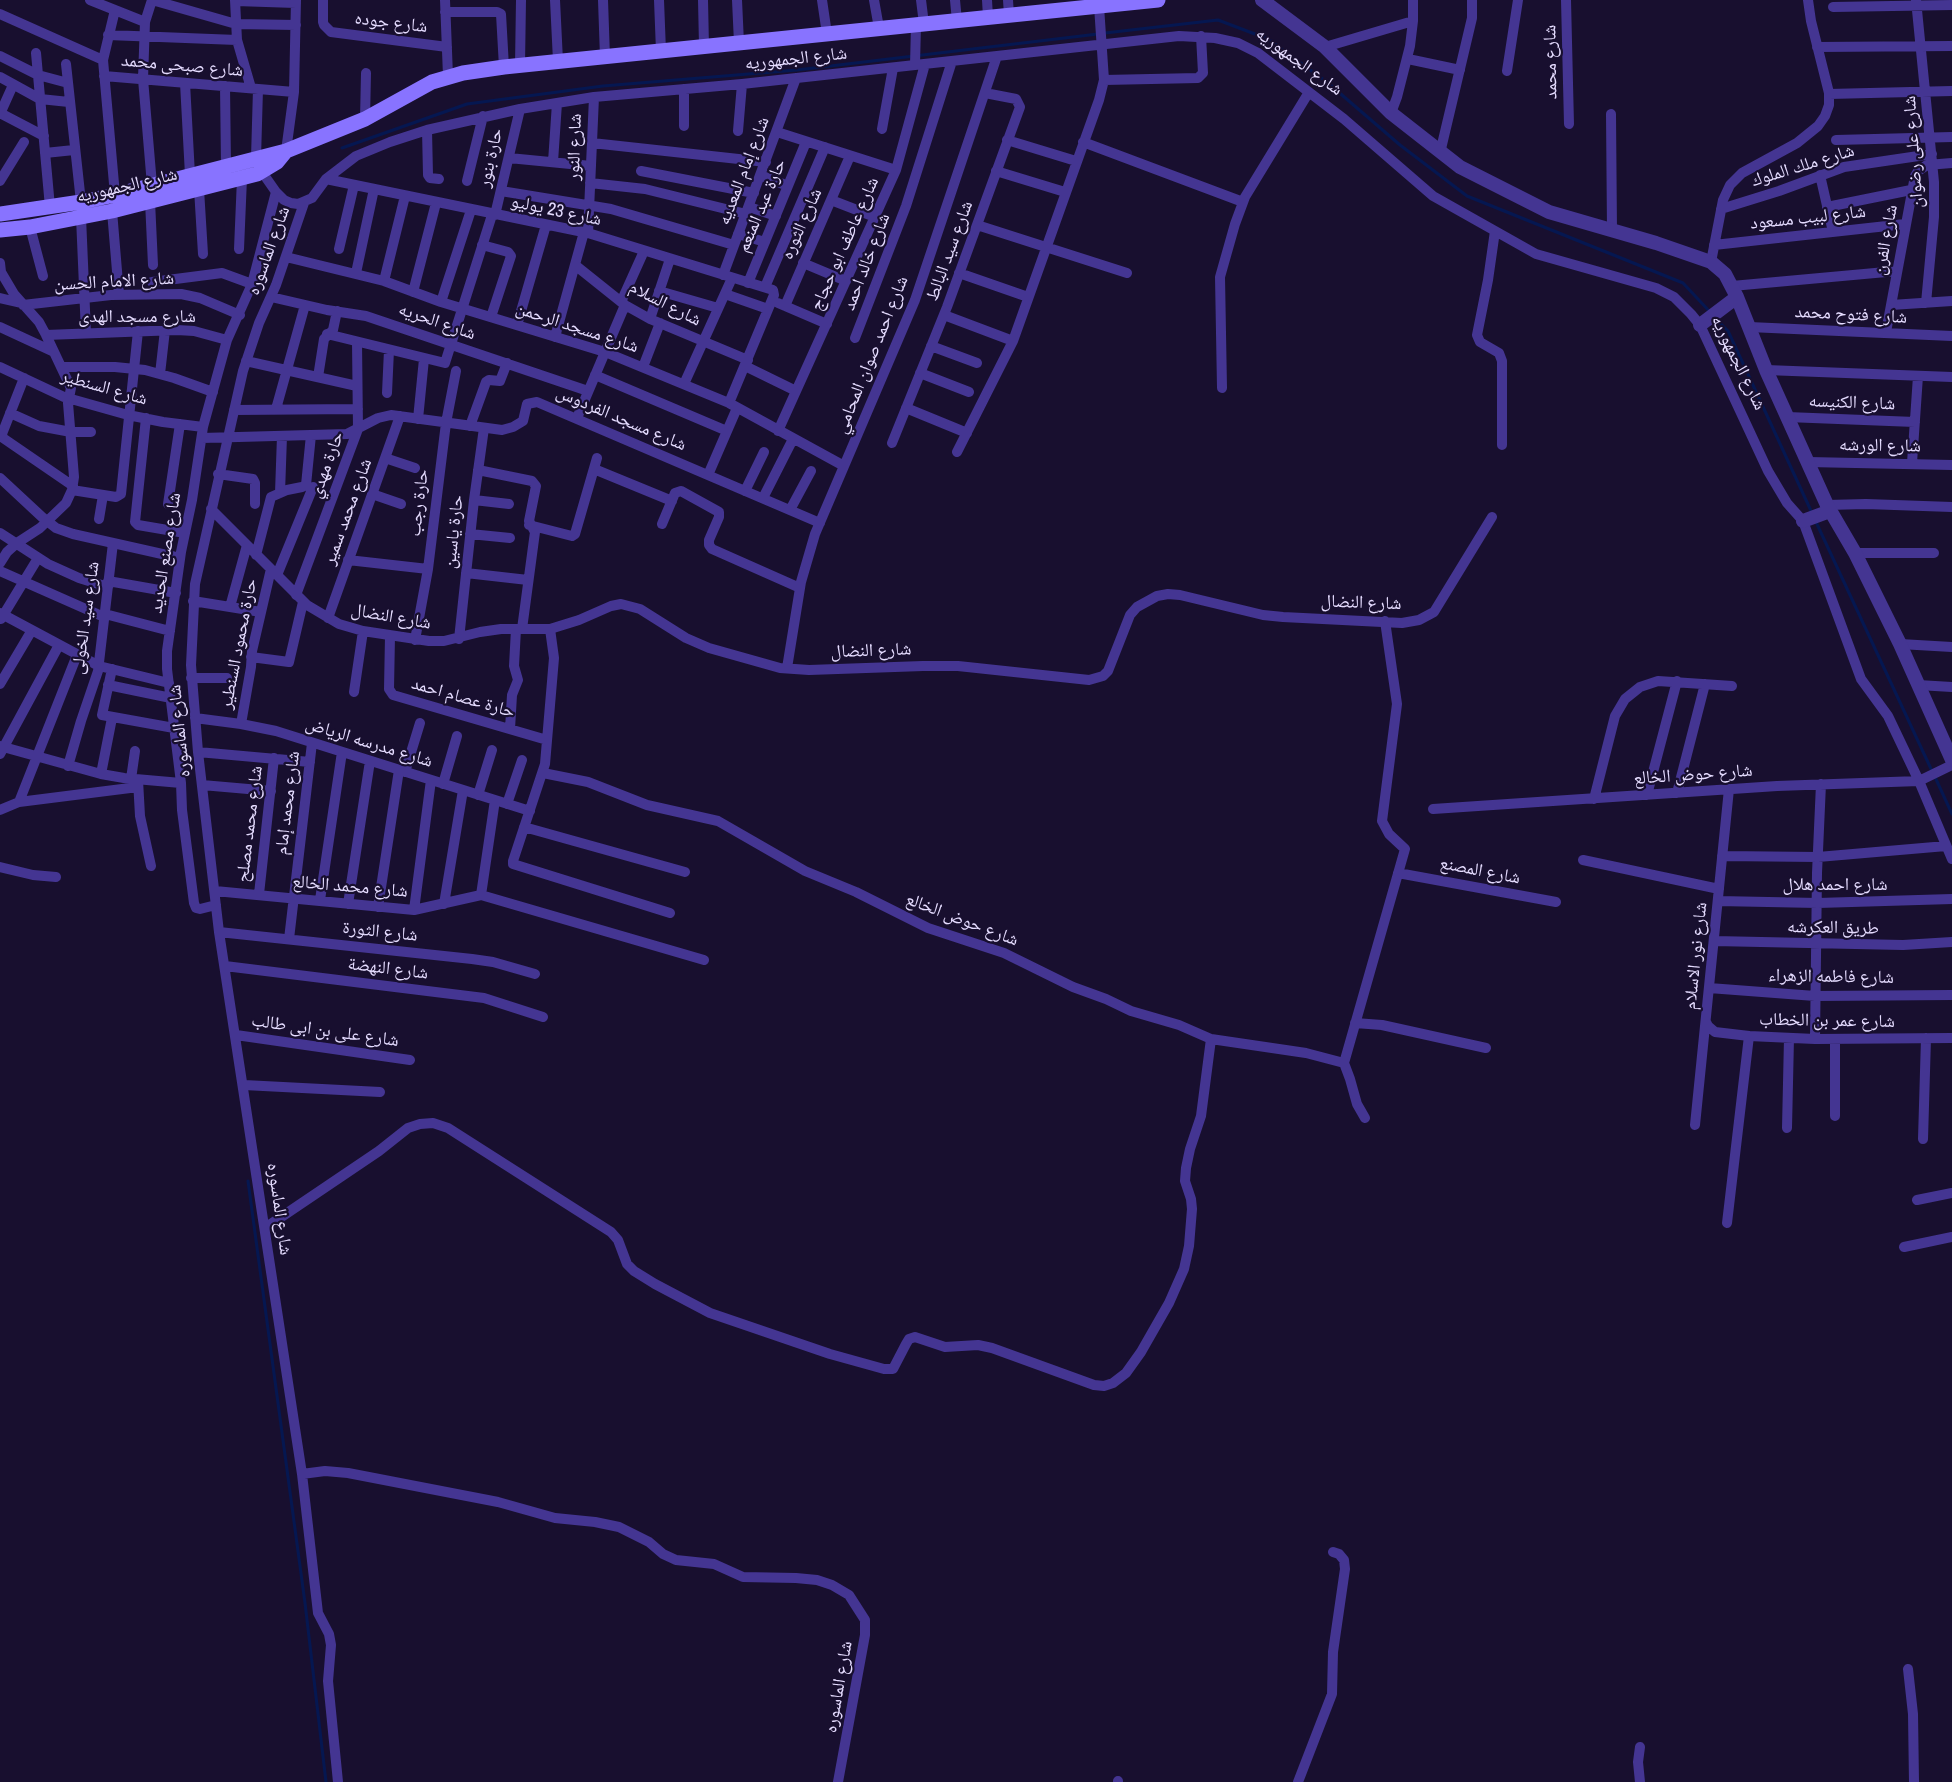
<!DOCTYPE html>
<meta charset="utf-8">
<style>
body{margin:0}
canvas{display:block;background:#180f2f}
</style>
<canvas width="1952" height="1782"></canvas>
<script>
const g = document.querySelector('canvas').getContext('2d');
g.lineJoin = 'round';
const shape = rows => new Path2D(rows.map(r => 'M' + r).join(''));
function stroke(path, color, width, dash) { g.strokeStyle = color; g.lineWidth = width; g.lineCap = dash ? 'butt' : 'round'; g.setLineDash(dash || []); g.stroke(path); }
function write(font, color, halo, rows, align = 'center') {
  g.font = font + ' "Archivo Narrow","Noto Naskh Arabic",sans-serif'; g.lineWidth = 4.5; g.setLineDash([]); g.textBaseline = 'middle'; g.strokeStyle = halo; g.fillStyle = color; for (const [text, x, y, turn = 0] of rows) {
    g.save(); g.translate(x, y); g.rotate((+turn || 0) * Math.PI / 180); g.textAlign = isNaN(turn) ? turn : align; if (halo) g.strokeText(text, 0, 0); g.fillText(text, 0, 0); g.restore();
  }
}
const stream = shape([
 [1105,33,1218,20,1268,39,1328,83,1400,145,1467,196,1683,283,1711,313],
 [342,148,467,104,603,86,797,70,1098,34],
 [1715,318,1728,331,1812,513],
 [1816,522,1932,771],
 [1935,777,1952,814],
 [248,1181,305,1603,326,1782]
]);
const minor = shape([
 [90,0,145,22],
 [152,0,145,22,143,79,152,185],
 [152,0,236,24,296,25],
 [235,0,237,40,251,88],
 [323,0,323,22,324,25,331,32,447,47],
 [445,0,448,76],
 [555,0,558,61],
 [603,0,605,57],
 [659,0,661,51],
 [703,0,704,46],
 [737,0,739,43],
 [822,0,827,34],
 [874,0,879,28],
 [921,0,924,24],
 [955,0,957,21],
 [987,0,988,17],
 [1008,0,1009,15],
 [1566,0,1569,124],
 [1916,0,1934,182,1934,217,1926,303],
 [236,1,296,3],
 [1833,7,1952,5],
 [445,12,497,12,501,14,504,67],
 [0,14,103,60],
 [108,35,237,40],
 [1325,47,1413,21],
 [1817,47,1952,46],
 [36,53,50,207],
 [0,56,38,75,68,83],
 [1408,59,1460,70],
 [66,64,81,202],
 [520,65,521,0],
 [915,65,916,25],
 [1507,71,1518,0],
 [104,76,294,92],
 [0,77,40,99,69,102],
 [1104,80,1198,78,1203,73,1201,36],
 [185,83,190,175],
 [225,86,226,166],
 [258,89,256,158,262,172,276,192,284,200,291,203,298,204,312,198,326,179,356,156,390,142,427,130,520,109,594,97,742,84,1179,36,1215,38,1238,43,1258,53,1344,119,1433,196,1536,254,1656,288,1674,297,1691,314,1700,325,1768,471,1787,503,1803,521,1861,679,1888,716,1919,781,1952,859],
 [684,89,684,126],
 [1829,94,1952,91],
 [0,113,44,136],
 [1391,113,1397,97,1410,46,1413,21,1413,0],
 [0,114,13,85],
 [1611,114,1612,231],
 [365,119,366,73],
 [882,129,893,68],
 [427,130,428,175,430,178,439,179],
 [738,131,742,84],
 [777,132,896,170],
 [1007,140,1076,161],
 [1836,140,1952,137],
 [1083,142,1243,202],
 [592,143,766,162],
 [286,151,294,92,296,0],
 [45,153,74,150],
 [1440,153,1472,18,1472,0],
 [509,158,591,166],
 [553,162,557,103],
 [641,171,754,193],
 [996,171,1065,192],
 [760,175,788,186],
 [1820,175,1833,232],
 [326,179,588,233,773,290,774,295,729,403],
 [0,181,24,142],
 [467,181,483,116],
 [590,183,645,189,746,214],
 [199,189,203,254],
 [501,191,611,209,734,245],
 [115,195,103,60,115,10],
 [831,200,875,217],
 [150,201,153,265],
 [304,203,276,285,259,323,243,371,195,584,191,665,198,752,219,932,302,1474,318,1613,329,1634,331,1645,328,1681,338,1782],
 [749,207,776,216],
 [1827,207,1911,190],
 [1721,209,1779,191,1844,167,1932,154],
 [112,211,119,295],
 [495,215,520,109],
 [81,217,86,333],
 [977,225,1127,273],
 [30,227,43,276],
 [1495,231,1488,280,1477,335,1480,342,1499,353,1502,361,1502,445],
 [588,233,594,97],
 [738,234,765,242],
 [482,245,508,252,511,256,491,317],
 [1714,245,1905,224],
 [239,249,242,178],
 [339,249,354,185],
 [286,257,384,281,441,302,605,352,729,403,844,466],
 [1711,262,1723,200,1730,185,1742,173,1797,143,1818,126,1825,116,1829,105,1829,93,1811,21,1808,0],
 [0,263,1,272,14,294,39,322,46,335,71,388,68,403,74,477,72,490,66,503,40,528,17,543,7,552,0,563],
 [803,263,846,281],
 [575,265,625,305,650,319,748,360],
 [356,273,374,189],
 [959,273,1028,297],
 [723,275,796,78],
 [384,281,405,196],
 [152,282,222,273,252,284],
 [748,283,806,142],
 [1732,286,1897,271],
 [765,287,825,147],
 [659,291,718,308],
 [413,292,436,203],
 [725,294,768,309],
 [271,297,327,310,366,316,588,391],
 [0,298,21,303],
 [441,302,471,210],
 [621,302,644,251],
 [778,303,827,324],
 [23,305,111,295,181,294,200,298,240,315],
 [1891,305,1952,301],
 [785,306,850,156],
 [944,315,1013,341],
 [650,319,670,259],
 [517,325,546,225],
 [0,327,54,352],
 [1749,327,1952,336],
 [1886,332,1915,176,1918,171,1927,165,1952,163],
 [327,334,445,363,492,215],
 [46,335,177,330,194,331,227,340],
 [555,337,584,232],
 [855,338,906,206,952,61],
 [931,346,977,363],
 [246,361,357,386],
 [745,366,792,389],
 [0,367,64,397,128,415,163,422,203,427],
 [61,367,115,367,145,370,174,378,213,392],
 [643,367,660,323],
 [1766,370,1952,377],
 [920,373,969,392],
 [160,374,165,330],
 [595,375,727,431],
 [318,377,324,339,333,330,337,311],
 [24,378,2,434,3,438,73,486],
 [684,384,732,278],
 [1222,388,1220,277,1235,224,1245,197,1309,92],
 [387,393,389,350],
 [906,408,967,433],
 [276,409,305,305],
 [234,410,358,409],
 [10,413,39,426,71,432,91,432],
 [1787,417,1915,422],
 [146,418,135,522,138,525,185,533],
 [577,418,625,305],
 [418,419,424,359],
 [470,426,486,382,489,380,500,381,507,363],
 [778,431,896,170,925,64],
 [202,438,347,434,378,418,391,415,502,430,513,427,523,421,527,404,537,402,820,523],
 [892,443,947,307,1020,107,1016,99,985,93],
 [957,452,1013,341,1099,100,1104,80,1099,6],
 [385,458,415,468],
 [1808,462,1952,465],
 [1912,463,1918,376],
 [594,469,672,501],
 [478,470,532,481,536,486,529,521,535,532,522,629],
 [218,474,253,479,255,483,255,504],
 [708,475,737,408],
 [0,478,42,517,56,528,73,534,180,558],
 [72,490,116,497,121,494,138,331],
 [745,491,764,452],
 [280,493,282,436],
 [372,494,401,504],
 [763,498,793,439],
 [474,500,509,504],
 [168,504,180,424],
 [1827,505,1866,504,1952,507],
 [211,509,307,605,339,624,363,631,429,641,444,641,480,632,501,629,550,629,579,620,611,606,621,604,640,609,686,638,709,648,780,668,809,670,923,666,958,666,1089,680,1103,676,1108,671,1130,615,1137,607,1157,596,1168,594,1180,595,1263,615,1283,617,1402,623,1419,620,1434,612,1492,517],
 [790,510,811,471],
 [99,519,103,495],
 [662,524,675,493,681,491,719,512,719,517,709,540,709,545,712,549,800,588],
 [529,525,572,536,575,534,597,458],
 [0,533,48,564,79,578,108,587],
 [470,534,510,538],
 [1855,553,1934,553],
 [256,555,271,497,287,490,302,487,306,485,311,435],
 [348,560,428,569],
 [0,571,104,617],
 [466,573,528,580],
 [277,575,313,487],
 [108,581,176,593],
 [296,595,358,429,357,342],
 [193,601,261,612],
 [230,607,247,545],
 [0,613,99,666,169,683],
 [105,614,170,631],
 [328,618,400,416],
 [1,619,38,558],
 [550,629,554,658,545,764,513,861,513,864,670,913],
 [390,636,389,689,393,695,547,740],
 [459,639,474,500,484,428],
 [415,640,428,569,446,423,456,371],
 [1900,644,1952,647],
 [251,657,289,662,303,602],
 [787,668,801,582,815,534,915,300,997,56],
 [112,669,102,715,174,728],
 [191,678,227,678],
 [0,684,32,630],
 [108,685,171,698],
 [1918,685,1952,687],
 [354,692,363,631],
 [195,718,241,724,276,731,530,811],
 [241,724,251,667,252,651,271,569],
 [510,729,512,695,518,680,514,666,516,629],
 [0,746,101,774,124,778,181,783],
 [198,752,310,762],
 [0,754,59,645],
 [68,766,81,721,98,671,113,543],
 [405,772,420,723],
 [543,773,588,782,647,805,718,821,805,871,856,892,928,928,1004,953,1073,987,1106,999,1131,1011,1179,1025,1211,1039,1306,1053,1344,1063],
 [101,774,112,718],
 [131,779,135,751],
 [138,780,140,816,151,866],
 [443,784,457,736],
 [202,785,271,791],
 [1677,793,1705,684],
 [478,795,492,750],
 [1647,795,1677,681],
 [1594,799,1615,716,1625,699,1640,687,1658,681,1732,686],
 [19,802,77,655],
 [507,804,522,760],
 [1433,809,1777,786,1919,781,1952,765],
 [0,810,19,802,138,787],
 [524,827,685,872],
 [1722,856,1818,857,1946,846],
 [1583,860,1719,889],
 [0,867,33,875,56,877],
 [1398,873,1556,902],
 [215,891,414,910,481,895,704,960],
 [259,894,274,758],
 [481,895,495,800],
 [320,900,342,752],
 [1718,901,1818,903,1952,899],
 [348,904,370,761],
 [444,904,463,790],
 [216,905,200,909,196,908,194,903,182,810,181,783,167,669,167,651,181,552,192,500,203,427,227,340,252,284,276,192],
 [378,907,399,770],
 [414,910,431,780],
 [219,932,472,959,493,962,535,974],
 [289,939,312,743],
 [1714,941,1903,945,1952,942],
 [225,966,484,998,543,1017],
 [1709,988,1815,996,1952,995],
 [1706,1022,1708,1026,1715,1032,1749,1036,1815,1039,1952,1038],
 [1355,1023,1382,1025,1486,1048],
 [236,1035,410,1060],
 [1815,1039,1817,873,1821,784],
 [244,1085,380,1092],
 [1835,1116,1835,1039],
 [1365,1118,1357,1104,1350,1079,1344,1063,1405,849,1389,834,1382,821,1397,704,1385,621],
 [1695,1125,1729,789],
 [1787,1128,1789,1038],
 [1923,1139,1926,1038],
 [1917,1200,1952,1193],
 [1727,1223,1749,1036],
 [265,1228,379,1151,408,1128,420,1124,433,1123,448,1128,611,1232,618,1240,627,1264,634,1271,655,1284,710,1313,830,1354,884,1369,893,1369,906,1344,909,1339,915,1337,945,1347,978,1345,992,1348,1094,1385,1104,1386,1113,1383,1126,1373,1141,1352,1169,1303,1184,1269,1189,1246,1192,1209,1191,1199,1185,1181,1186,1168,1190,1149,1201,1116,1211,1039],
 [1904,1247,1952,1237],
 [302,1474,325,1471,348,1473,498,1502,555,1518,595,1522,619,1527,649,1542,663,1554,676,1560,714,1564,743,1577,796,1578,817,1580,832,1585,849,1595,865,1620,865,1635,838,1782],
 [1908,1669,1913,1714,1914,1782],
 [1640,1747,1638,1762,1640,1782],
 [1118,1781,1118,1782],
 [1298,1782,1332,1694,1333,1652,1345,1569,1344,1560,1339,1554,1333,1552]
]);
const tertiary = shape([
 [1262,0,1325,47,1391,113,1460,167,1549,212,1656,243,1711,262,1725,274,1737,297,1766,370,1827,505,1855,553,1900,644,1952,760],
 [1700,325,1737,297],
 [1803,521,1830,511]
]);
const secondary = shape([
 [0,214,81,202,115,195,286,151,365,119,432,82,463,73,504,67,1158,0],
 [0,230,30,227,112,211,257,174,277,162,286,151]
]);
const streetNames = [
 ["شارع جوده",391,23,7],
 ["شارع الجمهوريه",796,59,-6],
 ["شارع الجمهوريه",1299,62,36],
 ["شارع محمد",1551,62,-91],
 ["شارع صبحى محمد",182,66,5],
 ["شارع النور",575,147,-88],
 ["شارع على رضوان",1914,152,-94],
 ["حارة بنور",491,158,-77],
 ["شارع ملك الملوك",1803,166,-17],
 ["شارع إمام المعديه",744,171,-69],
 ["شارع الجمهوريه",127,186,-13],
 ["حارة عبد المنعم",762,206,-67],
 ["شارع 23 يوليو",556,211,12],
 ["شارع لبيب مسعود",1808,218,-6],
 ["شارع الثوره",802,224,-66],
 ["شارع الفرن",1886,240,-80],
 ["شارع عاطف ابو حجاج",845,244,-66],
 ["شارع الماسوره",269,251,-70],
 ["شارع سيد البالط",950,251,-70],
 ["شارع خالد احمد",867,262,-69],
 ["شارع الامام الحسن",114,282,-3],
 ["شارع السلام",665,304,27],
 ["شارع فتوح محمد",1851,315,3],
 ["شارع مسجد الهدى",137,317],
 ["شارع الحريه",437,322,19],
 ["شارع مسجد الرحمن",577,328,18],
 ["شارع احمد صوان المحامي",872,355,-68],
 ["شارع الجمهوريه",1738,363,64],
 ["شارع السنطير",104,388,16],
 ["شارع الكنيسه",1852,403,2],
 ["شارع مسجد الفردوس",621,419,23],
 ["شارع الورشه",1880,446,1],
 ["حارة مهدي",327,465,-70],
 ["حارة رجب",419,503,-83],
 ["شارع محمد سمير",348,512,-70],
 ["حارة ياسين",454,532,-84],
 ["شارع مصنع الحديد",166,553,-81],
 ["شارع النضال",1361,603,2],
 ["شارع النضال",391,617,10],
 ["شارع سيد الخولى",86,618,-82],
 ["حارة محمود السنطير",239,644,-79],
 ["شارع النضال",871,651,-2],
 ["حارة عصام احمد",463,698,16],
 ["شارع الماسوره",180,731,-96],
 ["شارع مدرسه الرياض",369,743,17],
 ["شارع حوض الخالع",1693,775,-4],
 ["شارع محمد إمام",288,803,-83],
 ["شارع محمد مصلح",250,824,-83],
 ["شارع المصنع",1480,871,11],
 ["شارع احمد هلال",1835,885],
 ["شارع محمد الخالع",350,887,5],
 ["شارع حوض الخالع",962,920,21],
 ["طريق العكرشه",1833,928,1],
 ["شارع الثورة",380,932,6],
 ["شارع نور الاسلام",1696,956,-84],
 ["شارع النهضة",388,969,7],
 ["شارع فاطمه الزهراء",1831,977,1],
 ["شارع عمر بن الخطاب",1827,1021,1],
 ["شارع على بن ابى طالب",325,1031,8],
 ["شارع الماسوره",279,1209,82],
 ["شارع الماسوره",839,1687,-80]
];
stroke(stream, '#051751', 3);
stroke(minor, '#443592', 10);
stroke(tertiary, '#443592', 14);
stroke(secondary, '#8873ff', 15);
write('18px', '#e5dcff', '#180f2f', streetNames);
</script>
